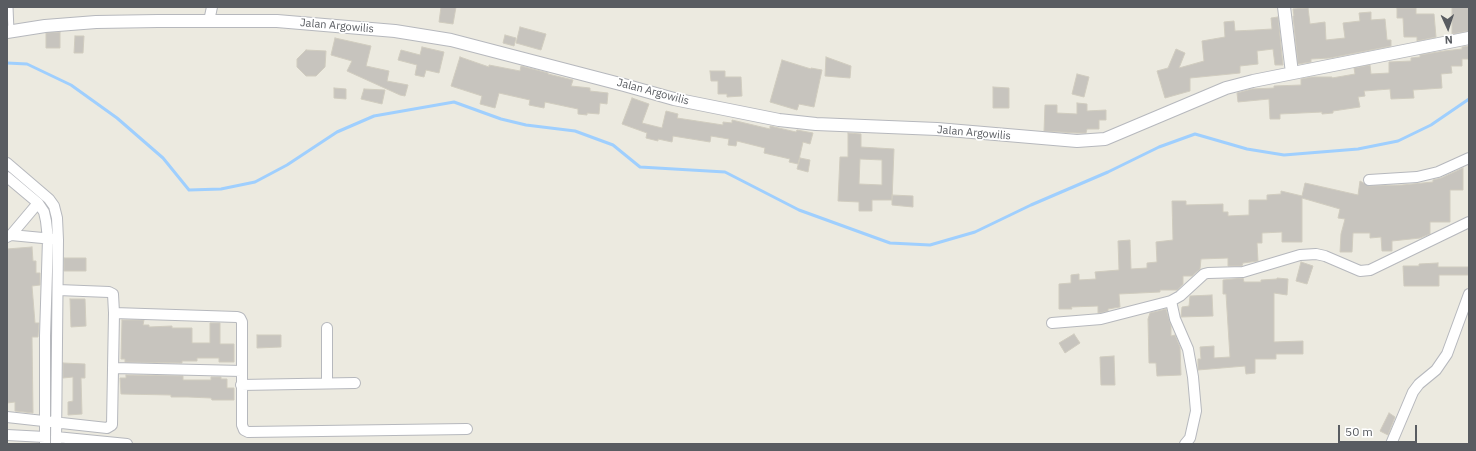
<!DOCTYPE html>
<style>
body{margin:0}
#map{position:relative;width:1476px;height:451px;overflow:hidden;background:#eceae0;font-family:"IBM Plex Sans",sans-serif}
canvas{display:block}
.frame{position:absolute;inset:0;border:8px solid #595c61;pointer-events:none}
.north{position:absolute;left:1428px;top:8px;width:40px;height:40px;-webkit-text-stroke:3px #fff;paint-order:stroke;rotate:177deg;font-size:11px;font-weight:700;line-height:16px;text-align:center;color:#595c61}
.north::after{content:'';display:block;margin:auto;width:14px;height:18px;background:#595c61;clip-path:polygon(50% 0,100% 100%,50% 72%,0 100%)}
.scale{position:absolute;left:1338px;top:425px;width:79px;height:18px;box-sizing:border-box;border:2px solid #595c61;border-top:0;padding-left:5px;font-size:12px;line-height:14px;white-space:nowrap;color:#595c61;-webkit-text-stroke:3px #fff;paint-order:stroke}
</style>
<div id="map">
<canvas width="1476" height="451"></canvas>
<div class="frame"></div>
<div class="north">N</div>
<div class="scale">50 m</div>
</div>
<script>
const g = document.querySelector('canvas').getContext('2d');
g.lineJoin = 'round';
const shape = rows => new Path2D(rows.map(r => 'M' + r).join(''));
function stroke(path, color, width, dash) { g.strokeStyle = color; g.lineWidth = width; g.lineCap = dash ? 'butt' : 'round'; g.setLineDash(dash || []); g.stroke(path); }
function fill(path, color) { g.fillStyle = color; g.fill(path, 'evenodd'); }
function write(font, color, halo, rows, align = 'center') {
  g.font = font + ' "IBM Plex Sans",sans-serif'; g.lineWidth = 3.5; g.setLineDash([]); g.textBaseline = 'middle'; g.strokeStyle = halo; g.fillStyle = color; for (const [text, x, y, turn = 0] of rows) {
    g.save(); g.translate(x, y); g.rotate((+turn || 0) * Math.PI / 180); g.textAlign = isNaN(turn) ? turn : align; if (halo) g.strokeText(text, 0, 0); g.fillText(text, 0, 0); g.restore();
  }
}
const stream = shape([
 [7,63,27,64,71,85,117,118,163,158,189,190,221,189,255,182,287,165,337,132,374,116,454,102,501,119,526,125,575,131,613,145,640,167,725,172,799,210,890,243,930,245,975,232,1031,205,1108,172,1159,147,1195,134,1247,149,1284,155,1358,149,1398,141,1431,125,1469,99]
]);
const building = shape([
 [441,7,456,7,453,24,439,22,441,7],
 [1452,7,1469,7,1469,31,1452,34,1452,7],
 [1308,8,1310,24,1325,22,1326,40,1345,38,1343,23,1360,21,1359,13,1371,12,1371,20,1385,19,1387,40,1391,40,1391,46,1330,58,1311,59,1311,62,1298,64,1293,16,1294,16,1293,9,1308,8],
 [1397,8,1416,8,1416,14,1434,14,1436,37,1417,41,1417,37,1404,37,1403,18,1397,18,1397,8],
 [1278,17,1283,65,1275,65,1273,49,1257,51,1258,64,1240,66,1240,73,1190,78,1190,91,1165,98,1157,71,1168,68,1176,49,1185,53,1179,68,1204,61,1202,41,1225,37,1224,22,1234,21,1235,31,1255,30,1272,29,1271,18,1278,17],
 [520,27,546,34,541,50,516,43,520,27],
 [60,32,60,48,46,48,46,33,60,32],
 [505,35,516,38,514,46,503,43,505,35],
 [75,36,84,36,83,53,74,53,75,36],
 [335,38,371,46,366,66,389,71,387,81,408,85,405,96,400,95,347,71,352,61,331,55,335,38],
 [1469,46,1469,59,1462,59,1462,66,1451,66,1452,73,1441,74,1442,88,1413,90,1414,98,1391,99,1390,89,1364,91,1365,96,1358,97,1360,107,1333,111,1333,113,1322,114,1322,112,1280,114,1280,119,1270,119,1269,99,1238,102,1237,93,1252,89,1274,88,1274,86,1301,85,1301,79,1312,77,1332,77,1332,78,1355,74,1354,68,1370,65,1371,74,1389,73,1389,62,1411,61,1411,58,1420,57,1420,55,1444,51,1462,49,1462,47,1469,46],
 [422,47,444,52,439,73,426,70,424,77,415,75,417,65,398,60,401,50,420,55,422,47],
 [306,50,326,51,325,67,316,76,306,76,297,67,297,59,306,50],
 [460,57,489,67,489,65,520,71,521,66,548,73,548,74,573,80,571,86,590,88,590,91,608,93,607,104,600,103,599,114,587,113,587,115,578,114,578,109,545,102,544,108,529,105,530,100,499,93,495,108,480,104,482,96,451,86,460,57],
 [826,57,851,66,850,78,825,76,826,57],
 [782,60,811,69,811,68,822,70,814,107,799,104,797,110,770,102,782,60],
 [710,71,725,71,725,77,741,77,742,96,727,97,727,94,718,94,718,81,711,81,710,71],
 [1077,74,1089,77,1084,97,1072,94,1077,74],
 [993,87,1009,88,1009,108,993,108,993,87],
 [334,88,346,89,346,99,334,98,334,88],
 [364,89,385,90,382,104,361,99,364,89],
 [632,98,649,104,642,123,662,128,666,111,678,114,677,118,723,125,723,122,732,123,732,120,770,129,770,126,796,132,797,130,813,133,810,144,803,142,798,164,789,162,790,159,764,153,765,148,737,141,736,146,728,145,729,139,711,136,710,142,673,136,672,142,658,139,658,141,646,138,647,133,622,124,632,98],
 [1077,103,1087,104,1087,111,1106,110,1106,120,1099,120,1099,129,1087,129,1086,133,1077,133,1044,131,1045,105,1057,105,1057,113,1077,114,1077,103],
 [848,133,861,134,861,147,894,149,892,200,872,200,872,211,859,211,859,202,838,201,840,157,848,157,848,133],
 [860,159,882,160,882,185,859,184,860,159],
 [800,158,810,160,808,172,797,169,800,158],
 [1463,168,1463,190,1450,190,1450,222,1430,222,1430,234,1420,238,1392,241,1392,251,1382,251,1381,237,1370,238,1370,233,1353,233,1352,252,1340,252,1341,234,1345,219,1338,218,1340,209,1302,198,1302,242,1282,242,1282,232,1262,233,1262,243,1257,243,1258,261,1243,263,1242,266,1228,266,1228,258,1201,259,1200,269,1192,276,1183,276,1183,284,1177,290,1160,290,1160,292,1119,294,1120,307,1108,309,1108,311,1100,313,1098,313,1098,306,1071,307,1072,309,1059,309,1059,284,1071,283,1071,275,1079,274,1079,280,1096,279,1095,272,1119,270,1118,241,1130,240,1131,269,1147,268,1147,263,1157,262,1156,242,1173,240,1172,201,1186,201,1186,205,1223,204,1223,212,1228,212,1228,216,1249,215,1249,200,1267,200,1267,195,1281,194,1281,191,1302,196,1305,183,1358,195,1360,181,1369,186,1402,185,1433,182,1433,180,1441,178,1463,168],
 [892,195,913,196,913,207,892,205,892,195],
 [32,247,33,261,36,261,36,273,40,273,40,285,32,286,35,323,39,323,38,337,32,337,33,413,15,411,15,402,7,403,7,249,32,247],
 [64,258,86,258,86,271,64,271,64,258],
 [1301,262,1313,266,1307,284,1296,281,1301,262],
 [1438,263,1438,267,1469,267,1469,275,1439,275,1439,286,1404,286,1403,266,1419,266,1419,264,1438,263],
 [1243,278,1244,282,1261,282,1261,280,1277,279,1277,278,1288,279,1287,295,1274,293,1274,342,1303,341,1303,354,1276,354,1276,359,1255,359,1255,373,1246,374,1245,366,1198,370,1198,359,1201,359,1200,347,1214,346,1214,358,1230,357,1226,294,1223,294,1223,280,1243,278],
 [1212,295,1213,316,1181,317,1182,307,1189,306,1190,296,1212,295],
 [70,299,85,299,86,326,71,327,70,299],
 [1166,309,1171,326,1171,336,1175,335,1180,347,1181,375,1157,376,1156,363,1149,363,1148,319,1150,313,1166,309],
 [122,320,144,320,143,325,149,325,149,327,172,326,172,328,192,328,192,343,210,343,210,323,220,323,220,344,234,344,234,362,219,362,219,358,197,358,197,361,182,361,182,363,125,362,125,359,121,359,122,320],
 [1074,334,1080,343,1065,353,1059,343,1074,334],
 [257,335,281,335,281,347,257,348,257,335],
 [1114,356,1115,385,1101,385,1100,357,1114,356],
 [63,363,85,364,85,378,81,378,82,414,68,415,68,402,73,401,73,377,63,378,63,363],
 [126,375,183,376,183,380,211,380,211,377,221,377,221,379,227,379,227,388,234,388,234,400,212,400,211,398,188,397,171,397,171,395,121,394,120,378,126,378,126,375],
 [1389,413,1395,417,1388,435,1380,431,1389,413]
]);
const service = shape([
 [10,7,11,31]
]);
const minor = shape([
 [209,21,212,7],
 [7,163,49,199,54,206,57,218,58,240,56,444],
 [7,177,38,203,44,212,46,221,48,239,45,336,45,444],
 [1369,180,1417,177,1438,172,1469,158],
 [11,235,53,239],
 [7,237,11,235,38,203],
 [1171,301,1175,319,1188,349,1193,377,1196,411,1190,438,1185,444],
 [1052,323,1101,319,1171,301,1180,296,1204,274,1208,273,1243,272,1300,255,1316,254,1325,256,1360,271,1370,270,1469,222],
 [114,368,242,371,242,322,240,318,237,317,114,313],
 [242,371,242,425,244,430,248,432,467,429],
 [327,383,327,328],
 [241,385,355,383],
 [7,417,107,428,112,425,114,313,113,294,109,292,58,290],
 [7,435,45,437],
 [56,437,127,444],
 [1391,444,1413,392,1419,384,1436,370,1447,354,1469,294]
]);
const tertiary = shape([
 [1284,7,1292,73],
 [7,32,45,26,96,22,158,21,277,21,395,31,451,40,624,85,674,99,779,120,816,124,937,129,1077,141,1105,139,1226,88,1253,81,1469,38]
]);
const streetNames = [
 ["Jalan Argowilis",337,26,5],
 ["Jalan Argowilis",653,92,15],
 ["Jalan Argowilis",974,133,5]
];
stroke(stream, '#9fcffe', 3);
fill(building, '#c7c4be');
stroke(building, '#d0ccbf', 1);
stroke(service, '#b6b8bd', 7);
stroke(minor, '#b6b8bd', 12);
stroke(tertiary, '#b6b8bd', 14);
stroke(service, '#fff', 5);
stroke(minor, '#fff', 10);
stroke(tertiary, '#fff', 12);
write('11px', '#595c61', '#fff', streetNames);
</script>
